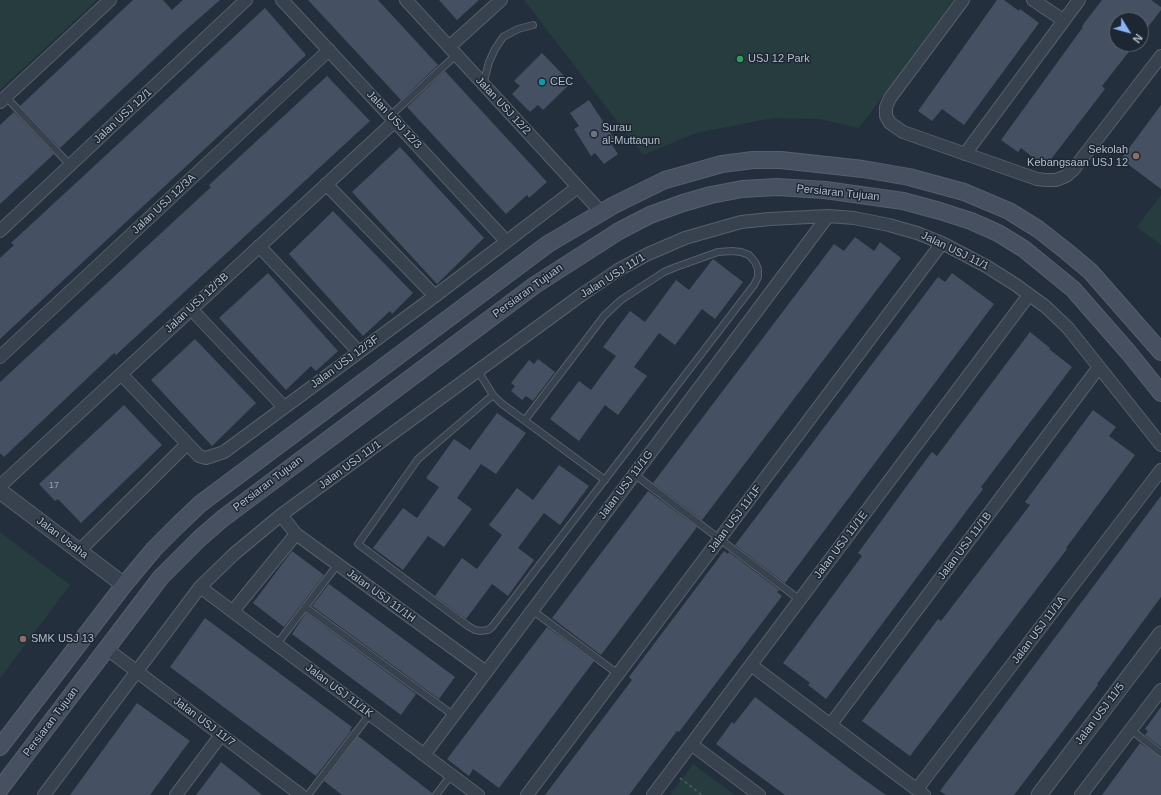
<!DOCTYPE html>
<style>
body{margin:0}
#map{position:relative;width:1161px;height:795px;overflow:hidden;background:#242f3e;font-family:Helvetica,sans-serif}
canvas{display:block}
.north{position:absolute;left:1109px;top:12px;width:40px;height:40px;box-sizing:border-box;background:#1d2633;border:1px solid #59626f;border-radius:50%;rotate:127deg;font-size:11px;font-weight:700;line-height:16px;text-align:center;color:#b4bcc9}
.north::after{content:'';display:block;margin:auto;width:14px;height:18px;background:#8ab4f8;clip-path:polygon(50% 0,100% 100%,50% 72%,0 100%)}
</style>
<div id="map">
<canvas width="1161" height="795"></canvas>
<div class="north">N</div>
</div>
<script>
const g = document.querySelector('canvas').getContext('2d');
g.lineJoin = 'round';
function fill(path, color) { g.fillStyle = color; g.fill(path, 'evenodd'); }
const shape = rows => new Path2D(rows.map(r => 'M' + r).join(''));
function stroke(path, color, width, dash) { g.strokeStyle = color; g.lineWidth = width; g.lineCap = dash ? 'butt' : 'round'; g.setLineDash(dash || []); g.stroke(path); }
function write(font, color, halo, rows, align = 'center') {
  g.font = font + ' Helvetica,sans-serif'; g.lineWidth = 3; g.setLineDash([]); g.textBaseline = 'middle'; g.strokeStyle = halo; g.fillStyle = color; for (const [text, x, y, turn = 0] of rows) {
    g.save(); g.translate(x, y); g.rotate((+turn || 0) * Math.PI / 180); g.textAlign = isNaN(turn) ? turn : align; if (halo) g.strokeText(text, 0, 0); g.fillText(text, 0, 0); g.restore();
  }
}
const green = shape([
 [0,0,97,0,0,90],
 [524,0,954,0,859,128,819,119,773,118,696,133,643,155],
 [1161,195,1161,245,1137,227],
 [0,532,70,585,0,678],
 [693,764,735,795,670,795]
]);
const building = shape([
 [133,0,163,0,172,10,183,0,220,0,179,36,60,148,20,106],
 [308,0,378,0,438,65,401,100],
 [439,0,479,0,457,20],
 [997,0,1004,0,1019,11,1020,9,1039,23,964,125,942,109,932,121,918,111],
 [1102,0,1151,0,1161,7,1161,10,1141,36,1141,20,1117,20,1117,44,1135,44,1102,86,1105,89,1045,167,1021,148,1018,152,1001,140,1083,27,1082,26],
 [265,8,306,55,0,339,0,258,14,245,11,243],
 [542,53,571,83,543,110,538,105,530,112,512,94,520,86,514,81],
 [445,71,547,182,529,198,527,195,506,214,407,107],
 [327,76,370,121,116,355,114,353,4,457,0,453,0,382,211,187,209,185],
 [589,100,615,140,610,142,618,154,604,164,595,153,591,156,574,129,579,126,570,113],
 [1161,105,1161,189,1121,159],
 [14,112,54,154,0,204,0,125],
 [400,147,484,238,437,284,352,192],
 [333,211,413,293,392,314,390,311,363,336,289,254],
 [855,237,874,251,880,242,901,258,702,520,653,483,834,244,844,251],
 [713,259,743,282,715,319,702,309,675,345,659,333,634,367,647,376,618,415,605,405,579,441,550,419,579,381,591,390,616,356,603,347,630,311,645,322,676,280,689,290],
 [268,273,338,351,316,371,311,366,286,390,219,318],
 [952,273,994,304,785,583,735,545,938,277,945,282],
 [1030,332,1050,348,1049,349,1072,367,981,487,983,489,826,699,808,685,810,683,783,663,862,556,858,553,925,461,932,452,937,456],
 [195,339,256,403,212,446,151,380],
 [538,359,555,372,533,401,526,396,522,400,511,391,515,386,511,383,529,360,534,364],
 [124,405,162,445,81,523,58,499,55,501,39,484],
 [1093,410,1116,427,1109,436,1135,455,1066,548,1067,549,910,756,862,721,938,619,941,621,1030,505,1025,502],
 [497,413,526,433,496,474,481,464,457,498,472,509,444,547,428,536,403,570,373,548,403,508,417,518,439,487,426,478,454,439,470,450],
 [559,465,589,486,560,525,544,513,518,548,534,560,508,596,492,584,466,619,435,596,462,558,477,569,502,535,489,525,517,488,533,500],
 [648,491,697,527,601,655,552,618],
 [1161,496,1161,597,1097,684,1098,685,1014,795,946,795,940,791],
 [292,551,324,575,284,627,253,603],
 [724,551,728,554,729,552,779,590,777,592,782,596,679,732,677,731,629,795,545,795,632,680,629,677],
 [329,584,455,677,439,699,312,606],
 [306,613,416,694,401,715,292,634],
 [205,618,352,727,350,730,351,731,316,776,170,667],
 [547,627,594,661,499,788,473,769,469,776,447,759],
 [755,697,862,778,886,795,785,795,716,744,732,722,734,724],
 [137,703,190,741,183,750,150,795,70,795],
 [1161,707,1161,747,1145,735,1148,731,1145,729],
 [358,736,432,793,432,795,342,795,324,781],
 [1140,743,1161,757,1161,795,1102,795],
 [221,762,245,781,262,795,196,795]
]);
const path = shape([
 [680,778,702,795]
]);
const service = shape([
 [483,85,489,62,495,49,503,37,518,29,533,25],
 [6,97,70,165],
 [390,116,456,55],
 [478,371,493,395,501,403,605,480],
 [493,395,418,459,358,544,468,626,475,630,481,631,488,630,492,627,754,285,758,277,758,269,755,262,749,255,741,252,732,251,718,252,676,267,664,272,621,300,604,316,525,420],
 [634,474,800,600],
 [305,607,453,715],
 [532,610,618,674],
 [277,644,338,564],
 [1131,730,1161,753],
 [308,795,370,714],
 [436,795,451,775]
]);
const minor = shape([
 [282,0,506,241],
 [406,0,601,212],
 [963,0,890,98,886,107,886,116,890,123,903,132,1037,179,1046,180,1056,180,1066,176,1073,170,1161,56],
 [1033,0,1063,20],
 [449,47,501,0],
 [0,102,110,0],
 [965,154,1079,0],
 [326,184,435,296],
 [0,231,246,0],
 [259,246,359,352],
 [191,309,284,407],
 [0,357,329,50],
 [121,374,199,456,206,458,224,452,435,296,578,187],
 [0,486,395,121],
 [281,515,296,534,486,672],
 [79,551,187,444],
 [200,587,478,795],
 [233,611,296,534],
 [107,649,301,795],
 [751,665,924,795],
 [831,724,1099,367],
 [691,744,759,795],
 [424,755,828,216],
 [917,789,1161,470],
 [44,795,200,587,234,554,281,515,580,296,618,270,648,254,685,238,741,222,770,219,828,216,854,218,889,225,917,233,942,243,986,266,1016,285,1046,307,1068,328,1161,445],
 [176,795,221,735],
 [527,795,942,243],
 [653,795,1029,295],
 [1081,795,1161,690]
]);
const tertiary = shape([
 [0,491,124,585],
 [1039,795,1161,634]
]);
const secondary = shape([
 [0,747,124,585,154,549,178,525,200,504,548,244,614,205,665,180,722,164,753,160,781,160,863,169,909,177,964,192,1009,211,1038,229,1066,251,1090,271,1161,352],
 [0,789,161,577,199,539,222,519,535,285,619,231,650,215,683,203,711,195,742,189,777,187,825,190,903,201,940,211,971,221,998,233,1024,249,1073,289,1129,353,1161,393]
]);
const markers = [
 [740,59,4,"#2e9e5b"],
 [542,82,4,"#0f9aa8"],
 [594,134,4,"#6b7280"],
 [1136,156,4,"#8d6e63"],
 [23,639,4,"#8d6e63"]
];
const numberNames = [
 ["17",54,486]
];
const poiNames = [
 ["USJ 12 Park",748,59],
 ["CEC",550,82],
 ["Surau",602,128],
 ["al-Muttaqun",602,141],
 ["Sekolah",1128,150,"right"],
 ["Kebangsaan USJ 12",1128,163,"right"],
 ["SMK USJ 13",31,639]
];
const streetNames = [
 ["Jalan USJ 12/2",503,106,47],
 ["Jalan USJ 12/1",123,116,-43],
 ["Jalan USJ 12/3",394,120,47],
 ["Persiaran Tujuan",838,193,6],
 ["Jalan USJ 12/3A",164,204,-43],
 ["Jalan USJ 11/1",955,251,26],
 ["Jalan USJ 11/1",613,276,-32],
 ["Persiaran Tujuan",528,291,-36],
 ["Jalan USJ 12/3B",197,303,-43],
 ["Jalan USJ 12/3F",345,362,-36],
 ["Jalan USJ 11/1",350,465,-36],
 ["Persiaran Tujuan",268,484,-37],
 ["Jalan USJ 11/1G",626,485,-53],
 ["Jalan USJ 11/1F",735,519,-53],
 ["Jalan Usaha",62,538,37],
 ["Jalan USJ 11/1E",841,545,-53],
 ["Jalan USJ 11/1B",965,546,-53],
 ["Jalan USJ 11/1H",381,596,36],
 ["Jalan USJ 11/1A",1039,630,-53],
 ["Jalan USJ 11/1K",339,691,37],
 ["Jalan USJ 11/5",1100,714,-53],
 ["Persiaran Tujuan",51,722,-53],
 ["Jalan USJ 11/7",204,722,37]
];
fill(green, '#263c3f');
fill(building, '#455162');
stroke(service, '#565f6c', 8);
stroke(minor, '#565f6c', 14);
stroke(tertiary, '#565f6c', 17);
stroke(secondary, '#565f6c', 18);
stroke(path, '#44595c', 2, [3, 3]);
stroke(service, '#38414e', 6);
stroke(minor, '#38414e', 12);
stroke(tertiary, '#38414e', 15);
stroke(secondary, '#465061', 16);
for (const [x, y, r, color] of markers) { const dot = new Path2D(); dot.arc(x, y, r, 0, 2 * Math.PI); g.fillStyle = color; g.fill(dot); stroke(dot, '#1d2633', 1.5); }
write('9px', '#98a1af', null, numberNames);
write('11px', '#b4bcc9', '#1d2633', poiNames, 'left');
write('11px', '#b4bcc9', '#1d2633', streetNames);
</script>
